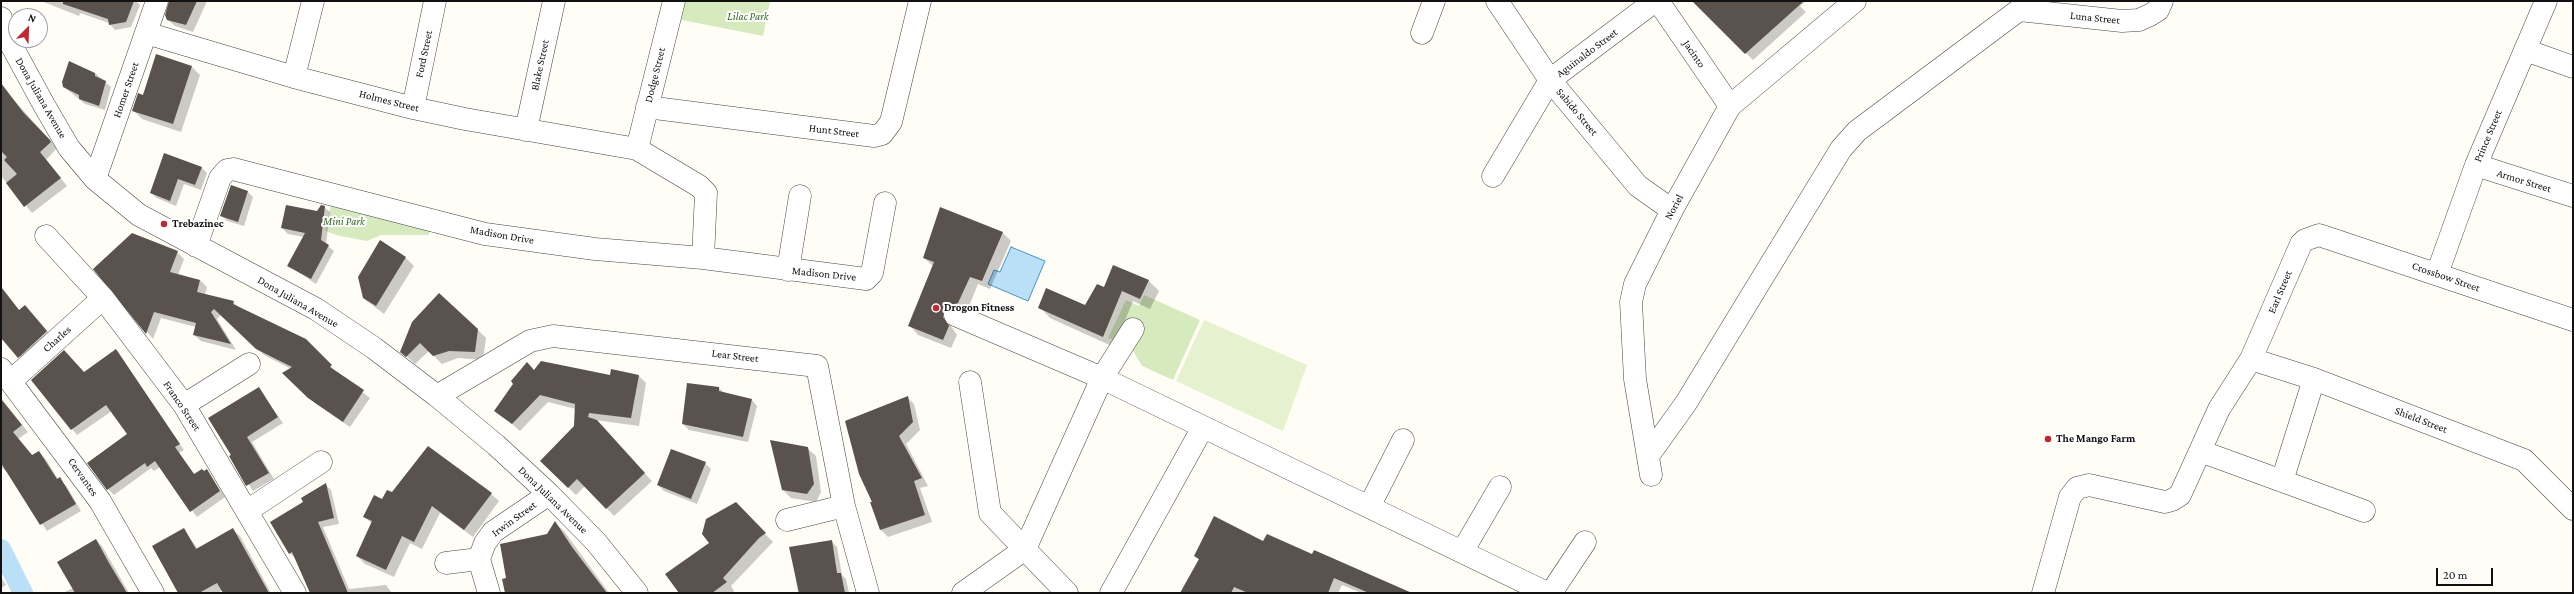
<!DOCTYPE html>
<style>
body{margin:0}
#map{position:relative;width:2574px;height:594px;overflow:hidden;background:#fffdf5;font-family:"Crimson Pro",serif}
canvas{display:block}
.frame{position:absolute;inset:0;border:2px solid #111;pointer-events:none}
.north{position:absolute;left:8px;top:8px;width:40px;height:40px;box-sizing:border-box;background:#fff;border:1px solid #a0a0a0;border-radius:50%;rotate:23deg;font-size:11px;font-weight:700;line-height:16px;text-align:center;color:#111}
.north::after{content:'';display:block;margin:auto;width:14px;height:18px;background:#c4262e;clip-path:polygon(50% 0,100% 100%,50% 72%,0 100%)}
.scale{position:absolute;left:2436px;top:568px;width:57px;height:18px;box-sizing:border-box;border:2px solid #111;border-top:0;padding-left:5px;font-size:12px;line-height:14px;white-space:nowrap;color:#111;-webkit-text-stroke:3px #fff;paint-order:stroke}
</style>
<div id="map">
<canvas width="2574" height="594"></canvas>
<div class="frame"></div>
<div class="north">N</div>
<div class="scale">20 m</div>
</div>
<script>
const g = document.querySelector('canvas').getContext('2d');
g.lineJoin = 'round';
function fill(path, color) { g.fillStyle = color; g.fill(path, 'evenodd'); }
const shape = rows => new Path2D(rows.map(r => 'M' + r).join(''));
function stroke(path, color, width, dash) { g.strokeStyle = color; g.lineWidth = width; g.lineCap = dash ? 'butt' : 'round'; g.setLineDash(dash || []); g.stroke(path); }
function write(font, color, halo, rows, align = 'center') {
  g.font = font + ' "Crimson Pro",serif'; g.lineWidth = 4; g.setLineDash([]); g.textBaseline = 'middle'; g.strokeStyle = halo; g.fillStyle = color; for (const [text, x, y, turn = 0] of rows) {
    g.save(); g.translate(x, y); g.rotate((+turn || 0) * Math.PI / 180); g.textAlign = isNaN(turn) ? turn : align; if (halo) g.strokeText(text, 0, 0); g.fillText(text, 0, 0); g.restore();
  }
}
const green = shape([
 [682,1,770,1,763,36,677,19],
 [331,205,432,229,428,235,381,235,367,241,340,236,325,231],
 [1144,295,1200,320,1173,380,1142,366,1130,346,1108,338,1126,300,1139,306]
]);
const pitch = shape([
 [1204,320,1307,365,1283,431,1176,381]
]);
const water = shape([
 [1011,247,1045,261,1028,301,988,284,994,270,1000,272,1011,247]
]);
const shadow = shape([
 [41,1,136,1,140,5,131,27,115,30,109,23,80,13,79,16],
 [172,1,207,1,193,32,175,26,167,19],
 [1694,1,1806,1,1800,6,1806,12,1753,60],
 [157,55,192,67,200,75,181,132,142,119,133,110,143,96],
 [95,73,111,87,105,110,85,104,64,87],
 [4,89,57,148,46,160,67,186,32,213,1,176,1,91],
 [165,154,202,168,207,173,201,190,184,184,176,206,157,198,151,193],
 [248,192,253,197,244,226,227,221,221,215],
 [324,207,330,212,326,244,334,251,316,284,288,265,304,237,288,234,282,228,318,212],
 [941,208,1003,233,1011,241,990,289,978,284,967,311,952,318,951,326,957,335,951,348,918,335,910,326,934,267,924,258],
 [380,242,406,258,414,266,384,314,363,298],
 [177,252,184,259,178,275,200,280,207,287,205,295,233,302,240,308,305,340,337,373,370,398,350,427,316,404,290,380,291,369,264,355,221,315,217,319,236,350,201,341,194,335,196,327,161,318,153,339,94,269],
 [1149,281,1159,291,1150,309,1133,301,1114,347,1050,318,1040,307,1086,306,1105,289],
 [1,286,20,311,32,314,54,339,26,364,1,334],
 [413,322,478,330,486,338,483,360,458,358,442,364,429,351,415,364,402,352],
 [116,351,184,450,179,453,195,475,207,470,225,497,197,517,160,467,154,471,151,468,114,495,108,489,128,435,112,411,77,435,33,380,84,373],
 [535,372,611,376,639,376,646,383,639,426,595,420,652,481,614,516,585,486,576,495,541,461,575,427,576,409,548,402,520,431,496,410],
 [719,388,724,393,752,400,757,406,748,442,689,430,683,424],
 [259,389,283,423,252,442,274,479,253,491,230,456],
 [907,397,914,404,920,430,906,444,928,486,920,488,932,522,888,537,881,530,871,503],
 [1,398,28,432,18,439,33,456,39,452,45,458,58,479,66,485,81,511,47,531,9,474,1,467],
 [807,448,816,456,821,492,816,502,791,498,782,489],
 [705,463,711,469,697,504,664,491,658,485],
 [326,485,331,490,339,524,323,527,349,589,386,585,392,593,314,593,295,558,290,553,304,502],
 [392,493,491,494,499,501,473,537,440,513,422,549,410,543,394,577,365,564,357,556,372,524,364,516],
 [735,504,773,542,731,586,734,591,732,593,680,593],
 [555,523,564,531,609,593,506,593,508,579,548,535],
 [184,530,198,549,233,530,240,536,271,593,224,593,223,590,218,593,179,593],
 [96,540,102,546,129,593,63,593,73,588],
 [832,542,837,547,842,575,846,579,849,593,798,593,791,548],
 [1264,543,1313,555,1408,593,1361,593,1342,585,1338,593,1180,593,1199,560,1195,556],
 [1,577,6,585,1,588]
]);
const canal = shape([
 [1,549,23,593]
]);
const building = shape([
 [63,1,134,1,126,22,109,25,108,19,63,4],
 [169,1,197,1,186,25,167,20,165,15],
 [1692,1,1804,1,1745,54],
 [156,54,192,66,173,124,132,111,138,93,143,95],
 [69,61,95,73,95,76,106,81,99,106,79,99,79,95,63,87,62,82],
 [1,83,23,112,50,140,51,142,40,152,61,178,24,207,6,183,17,174,4,160,7,157,1,151],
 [164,153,202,167,195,185,178,179,170,201,150,193],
 [231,185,248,191,238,222,220,216],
 [286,205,317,211,321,205,325,206,321,240,329,245,311,279,287,266,305,233,281,228],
 [940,207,1003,232,982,281,970,277,958,303,948,305,944,310,943,317,949,326,943,340,908,326,934,262,923,258],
 [132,233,178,251,170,272,200,280,197,292,234,301,233,304,306,339,332,365,330,367,364,390,343,422,308,398,282,373,292,367,256,349,214,309,211,312,231,344,193,335,196,323,154,312,146,334,93,269],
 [380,240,406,257,376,306,363,298,358,277],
 [1113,265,1149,280,1140,299,1122,291,1103,337,1038,308,1046,288,1085,305,1097,284,1104,287],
 [1,287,19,310,25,305,47,331,18,358,1,338],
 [439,293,478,329,475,352,449,351,433,356,420,343,406,357,400,352,412,322],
 [116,349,180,444,175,447,194,474,202,469,204,471,207,469,220,491,190,512,155,461,147,467,145,463,107,490,87,463,127,434,106,405,71,430,31,380,64,350,84,372],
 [541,361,610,375,611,369,639,375,631,418,589,413,588,417,597,420,645,473,606,509,577,479,568,488,540,461,574,426,575,404,540,395,512,424,494,411,513,384,511,381,527,362,534,370],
 [687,383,719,387,719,391,752,399,743,437,682,424],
 [259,387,278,417,247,437,269,473,246,486,229,456,231,455,208,418],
 [908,396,913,422,899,436,922,478,914,481,925,515,880,530,870,502,872,502,859,474,845,421],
 [1,399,22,425,13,432,32,455,39,451,57,479,60,477,76,504,40,525,1,463],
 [770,440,808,447,814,484,807,494,782,490],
 [428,446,492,493,464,530,432,506,414,542,402,536,386,570,356,556,372,521,363,517,374,495,382,499,387,490,392,492],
 [671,449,706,462,691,499,657,485],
 [326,483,334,518,318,522,348,593,310,593,292,552,289,554,270,522,303,502,301,498],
 [736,502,766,533,759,538,723,578,727,582,712,593,679,593,665,574,709,543,702,534,706,519],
 [1214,516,1263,541,1267,534,1312,554,1314,550,1412,593,1369,593,1334,578,1328,593,1248,593,1234,587,1231,593,1180,593,1199,559,1194,556],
 [555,521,572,547,607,593,505,593,502,579,506,578,500,544,547,534],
 [184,528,196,549,233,528,269,593,223,593,217,583,199,593,178,593,152,546],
 [96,539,109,563,127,593,75,593,57,562],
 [832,540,837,573,841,573,845,593,799,593,789,547]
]);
const minor = shape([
 [1497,1,1550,80,1638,186,1672,210],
 [1658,1,1730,106],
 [2019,10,2122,21,2139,20,2150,15,2158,10,2162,1],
 [1,18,8,39,44,105,69,148,95,179,139,215,316,309,374,348,437,396,496,445,549,494,596,542,637,593],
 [146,33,294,77,413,108,465,119,637,149,699,186,706,193,703,258],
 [1422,33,1434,1],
 [2525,50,2573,67],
 [294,77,313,1],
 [647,107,874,136,882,134,891,122,920,1],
 [413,108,435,1],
 [526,130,554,1],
 [637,149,674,1],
 [2476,165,2573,196],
 [1493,176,1550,80,1655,1],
 [95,179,157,1],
 [46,236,103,298,184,405,295,593],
 [196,246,220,178,227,170,233,169,485,234,595,249,703,258,866,279,872,273,885,203],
 [788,270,800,196],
 [2437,274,2476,165,2546,1],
 [955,315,1102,378,1547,593],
 [2251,359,2314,379,2524,460,2573,509],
 [1,369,100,501,153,593],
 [11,381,103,298],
 [970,382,990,513,1067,593],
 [437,396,530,341,553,336,817,366,844,506,868,593],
 [184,405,249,364],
 [1648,456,1686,403,1841,149,1857,131,2019,10],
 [1651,475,1635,379,1631,302,1635,284,1672,210,1730,106,1855,1],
 [2282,481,2314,379],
 [1369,507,1403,440],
 [247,511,321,462],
 [2364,511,2200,451,2219,409,2251,359,2301,244,2305,240,2319,235,2573,320],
 [787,520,844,506],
 [1462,552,1500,487],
 [446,563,479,559],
 [489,593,479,559,485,543,493,532,549,494],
 [963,593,1025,549,1102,378,1133,329],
 [1111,593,1203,427],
 [1551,593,1585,542],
 [2043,593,2070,497,2077,488,2089,485,2165,502,2172,500,2180,495,2200,451]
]);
const markers = [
 [164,224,4,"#c4262e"],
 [936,308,4,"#c4262e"],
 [2048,439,4,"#c4262e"]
];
const parkNames = [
 ["Lilac Park",748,17],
 ["Mini Park",344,222]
];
const streetNames = [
 ["Luna Street",2095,18,6],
 ["Aguinaldo Street",1587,53,-37],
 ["Ford Street",424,54,-78],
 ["Jacinto",1694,54,56],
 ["Blake Street",540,65,-78],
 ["Dodge Street",655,75,-76],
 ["Homer Street",126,90,-71],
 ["Dona Juliana Avenue",41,98,60],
 ["Holmes Street",389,101,14],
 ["Sabido Street",1577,112,50],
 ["Hunt Street",834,131,7],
 ["Prince Street",2488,136,-67],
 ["Armor Street",2524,181,17],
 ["Noriel",1674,207,-62],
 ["Madison Drive",502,235,10],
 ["Madison Drive",824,274,6],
 ["Crossbow Street",2446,277,19],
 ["Earl Street",2280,292,-67],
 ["Dona Juliana Avenue",298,302,30],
 ["Charles",57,339,-42],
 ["Lear Street",735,356,7],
 ["Franco Street",182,406,56],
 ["Shield Street",2421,420,21],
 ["Cervantes",83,477,55],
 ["Dona Juliana Avenue",553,500,44],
 ["Irwin Street",514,519,-36]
];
const poiNames = [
 ["Trebazinec",172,224],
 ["Drogon Fitness",944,308],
 ["The Mango Farm",2056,439]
];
fill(green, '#d5ebbd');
fill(pitch, '#e6f2cf');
fill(water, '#b9e0f7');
stroke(water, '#3f96cf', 1);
fill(shadow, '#0003');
stroke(canal, '#b9e0f7', 20);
fill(building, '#5a524d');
stroke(minor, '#444', 23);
stroke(minor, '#fff', 22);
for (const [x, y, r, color] of markers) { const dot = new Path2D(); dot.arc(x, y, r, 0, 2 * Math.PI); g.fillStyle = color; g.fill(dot); stroke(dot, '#fff', 1.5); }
write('italic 11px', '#2f6b1f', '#fff', parkNames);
write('11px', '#111', '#fff', streetNames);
write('bold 11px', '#111', '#fff', poiNames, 'left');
</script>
